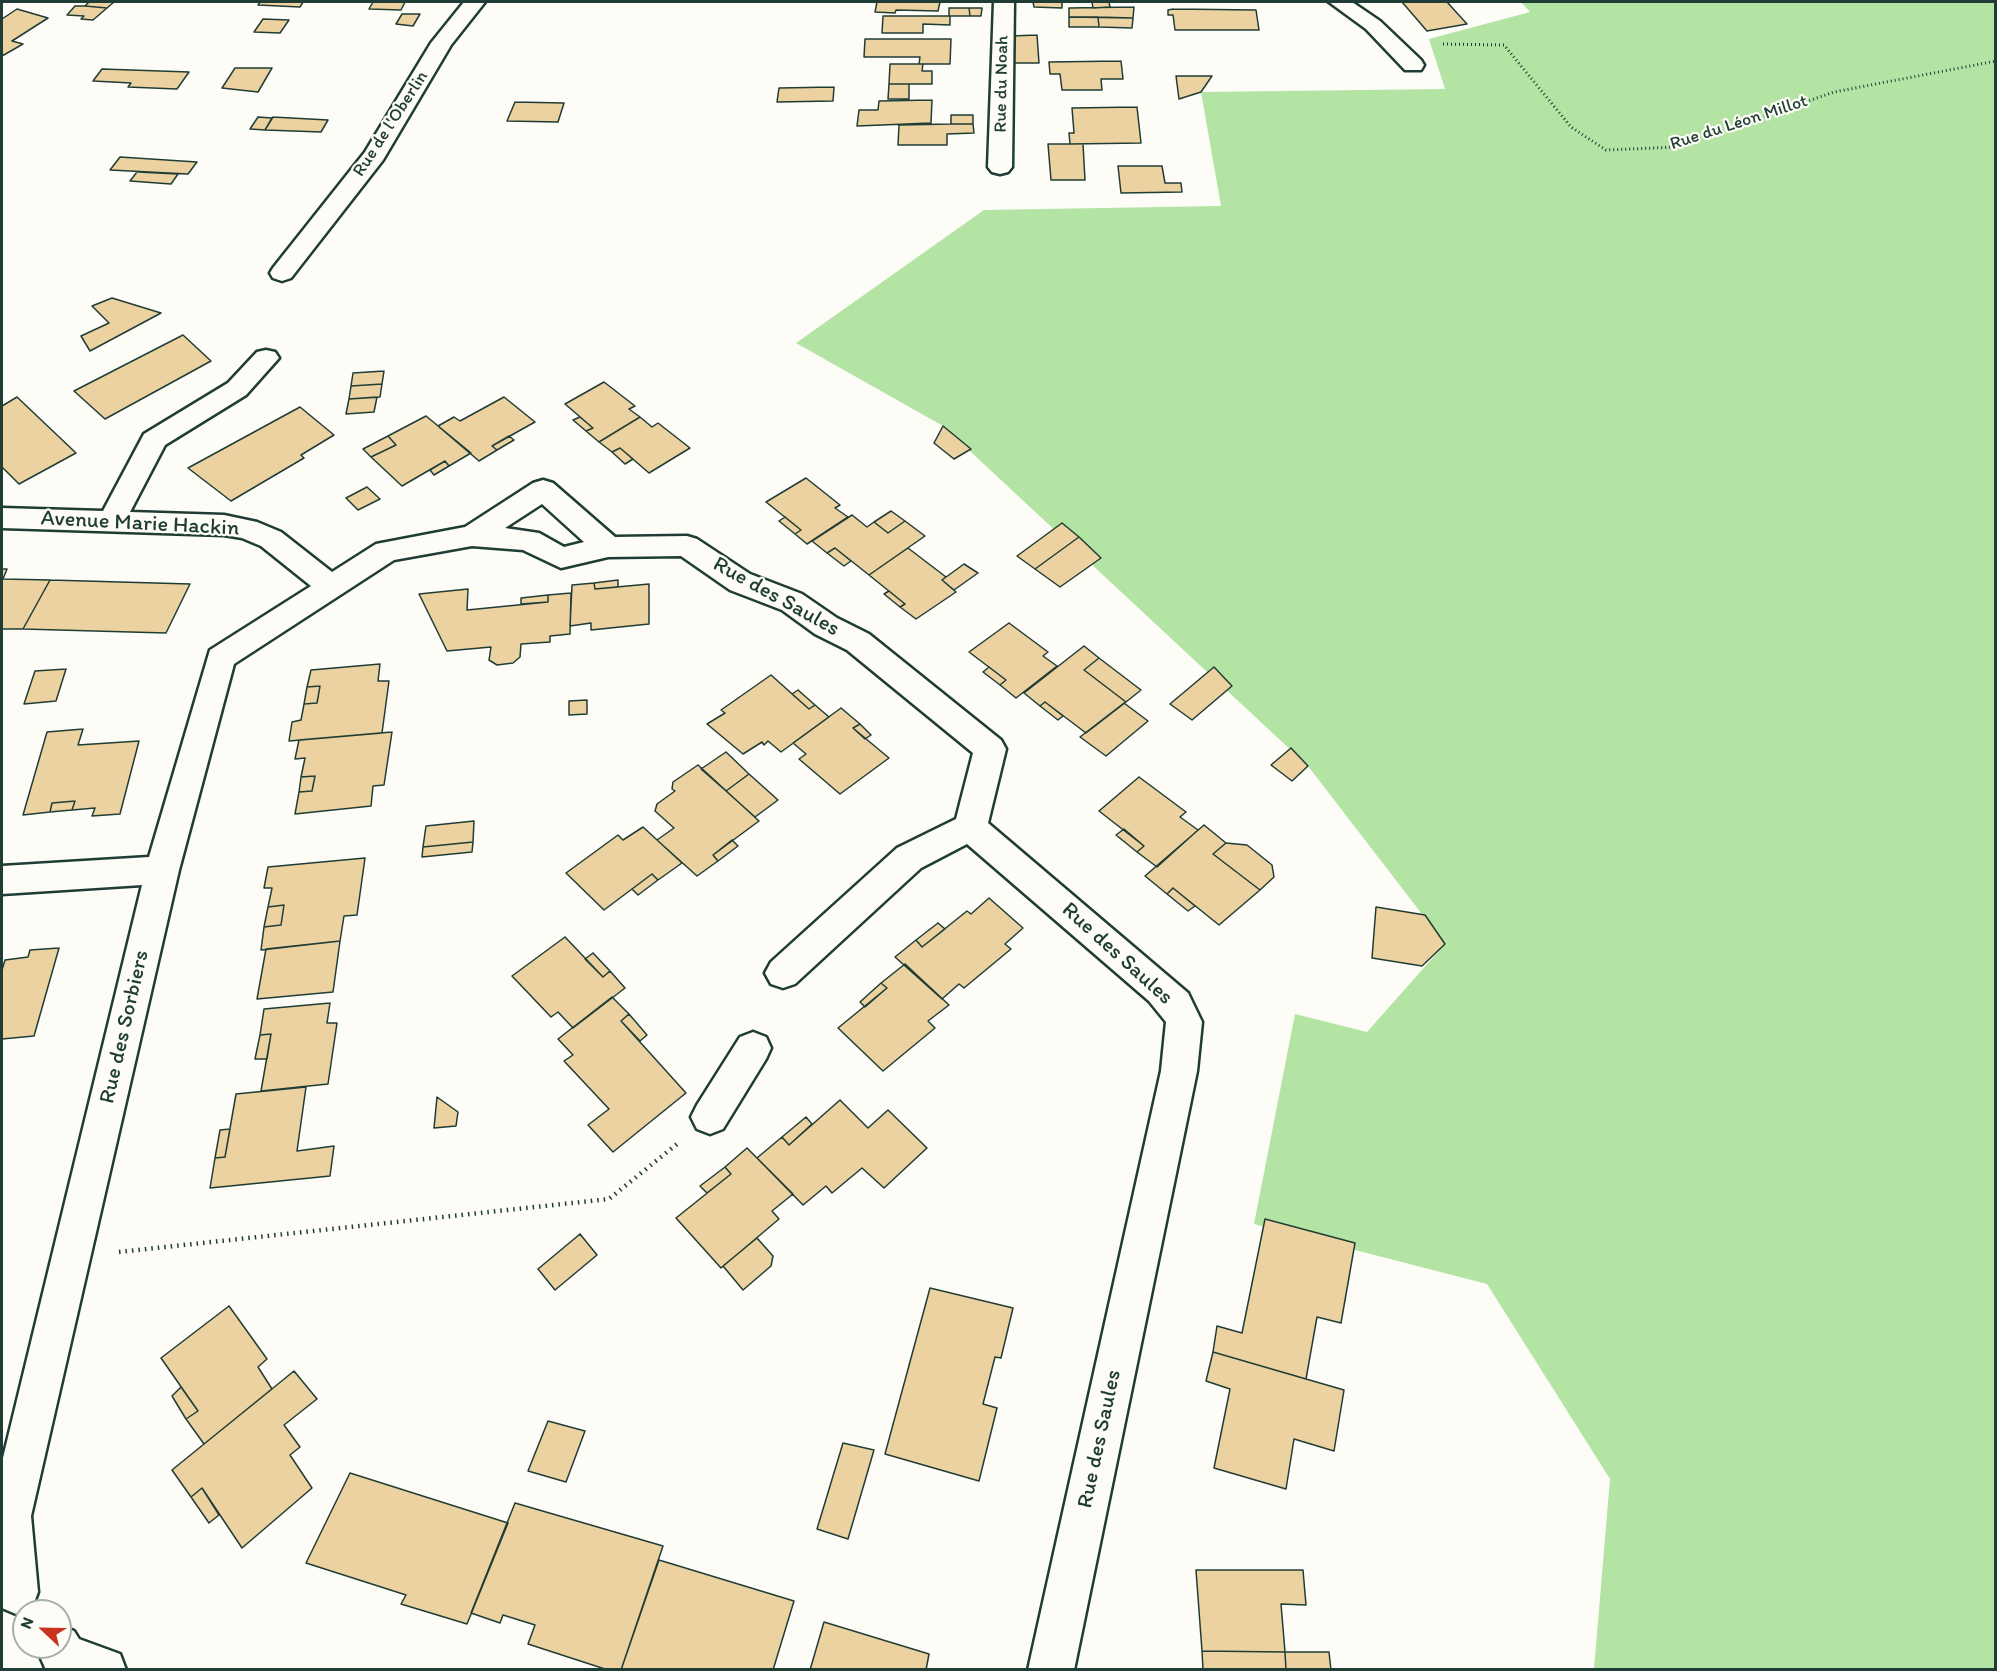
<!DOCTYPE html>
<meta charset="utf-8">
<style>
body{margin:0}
#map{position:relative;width:1997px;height:1671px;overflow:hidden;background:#fdfcf7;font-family:Itim,sans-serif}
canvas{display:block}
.frame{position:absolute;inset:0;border:3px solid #1f3d34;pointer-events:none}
.north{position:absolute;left:12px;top:1599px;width:60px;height:60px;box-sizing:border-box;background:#fdfcf7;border:2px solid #a4b0a9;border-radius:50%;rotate:292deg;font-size:16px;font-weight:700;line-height:24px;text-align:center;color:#1f3d34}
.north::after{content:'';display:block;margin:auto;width:21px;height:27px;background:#c8321e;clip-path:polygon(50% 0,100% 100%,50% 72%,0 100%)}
</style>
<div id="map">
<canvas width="1997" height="1671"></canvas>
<div class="frame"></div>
<div class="north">N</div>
</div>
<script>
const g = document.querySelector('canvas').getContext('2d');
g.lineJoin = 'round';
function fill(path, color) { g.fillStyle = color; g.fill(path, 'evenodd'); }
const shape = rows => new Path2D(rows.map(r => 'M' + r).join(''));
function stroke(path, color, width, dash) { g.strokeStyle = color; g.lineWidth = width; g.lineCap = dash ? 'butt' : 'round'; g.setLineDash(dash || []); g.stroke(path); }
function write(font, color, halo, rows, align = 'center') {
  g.font = font + ' Itim,sans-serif'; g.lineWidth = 4.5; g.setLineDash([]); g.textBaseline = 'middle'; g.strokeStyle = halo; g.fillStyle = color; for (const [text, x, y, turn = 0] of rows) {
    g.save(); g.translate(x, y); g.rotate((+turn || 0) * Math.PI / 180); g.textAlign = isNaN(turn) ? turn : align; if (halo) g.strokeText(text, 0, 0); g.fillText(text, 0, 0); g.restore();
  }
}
const green = shape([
 [1521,2,1995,2,1995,1669,1594,1669,1610,1479,1487,1284,1254,1224,1295,1014,1367,1032,1445,944,1308,766,943,426,796,343,984,210,1221,206,1201,92,1445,89,1429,39,1530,12]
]);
const building = shape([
 [89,2,114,2,107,8,85,6,89,2],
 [260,2,303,2,300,7,258,5,260,2],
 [373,2,405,2,401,10,369,9,373,2],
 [877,2,940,2,938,11,896,10,895,13,875,12,877,2],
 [1033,2,1062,2,1062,8,1034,7,1033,2],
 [1092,2,1109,2,1110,7,1093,8,1092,2],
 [1402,2,1447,2,1467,24,1427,31,1402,2],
 [75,6,85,6,107,8,93,20,81,19,84,16,67,15,75,6],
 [1134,7,1133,18,1069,17,1069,8,1134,7],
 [949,8,969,8,970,16,949,16,949,8],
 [969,8,982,8,981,16,970,16,969,8],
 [17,9,48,18,12,41,23,44,2,56,2,19,17,9],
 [1173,9,1256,10,1259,30,1175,30,1173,15,1168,15,1168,10,1173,9],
 [402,14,420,14,413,26,396,24,402,14],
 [883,16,950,16,950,25,923,24,923,33,882,33,883,16],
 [1069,17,1098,17,1099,27,1069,27,1069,17],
 [1098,17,1133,18,1132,28,1099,27,1098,17],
 [263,19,289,20,280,33,254,32,263,19],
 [1037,35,1039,63,1014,63,1011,36,1037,35],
 [865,39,951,39,950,64,919,64,920,57,864,57,865,39],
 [1121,61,1123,79,1101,79,1102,90,1062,90,1060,74,1050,74,1049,62,1121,61],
 [890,64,923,64,922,71,932,71,932,84,889,84,890,64],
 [235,68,272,68,258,92,222,88,235,68],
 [102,69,189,72,177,89,128,87,131,83,93,81,102,69],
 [1176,76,1212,76,1201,92,1179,99,1176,76],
 [889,84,909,84,909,99,888,99,889,84],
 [834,87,833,101,777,102,779,88,834,87],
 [932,100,931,123,857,126,859,110,878,110,879,101,932,100],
 [515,102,564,103,558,122,507,121,515,102],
 [1137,107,1141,143,1070,144,1069,133,1074,133,1072,108,1137,107],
 [951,115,973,115,973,124,951,124,951,115],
 [258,117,272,118,265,130,250,129,258,117],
 [273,117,328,120,321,132,265,130,273,117],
 [951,124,973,124,974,133,947,134,947,145,898,145,899,125,951,124],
 [1048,144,1083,144,1085,180,1051,180,1048,144],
 [120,157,197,162,188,174,110,170,120,157],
 [1118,166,1162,166,1165,183,1181,183,1182,192,1121,193,1118,166],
 [137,172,178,174,171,184,130,181,137,172],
 [112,298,161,313,90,351,81,336,109,323,92,306,112,298],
 [183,335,211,361,105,419,74,391,183,335],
 [384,371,382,384,351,386,353,373,384,371],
 [604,382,635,406,629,409,640,417,599,442,586,431,593,428,565,404,604,382],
 [382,384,380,397,349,399,351,386,382,384],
 [17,397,76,453,19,484,2,467,2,406,17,397],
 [377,397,374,412,346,414,349,399,377,397],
 [504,397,535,422,492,446,497,450,479,461,438,426,454,417,460,421,504,397],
 [300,407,334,435,301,455,304,458,231,501,188,468,300,407],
 [426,416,471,453,449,466,445,461,402,486,371,457,396,445,388,436,426,416],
 [580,417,593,428,586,431,573,420,580,417],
 [640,417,652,427,658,423,690,448,649,473,620,448,612,452,599,442,640,417],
 [943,426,971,449,954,459,934,443,943,426],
 [388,436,396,445,371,457,363,449,388,436],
 [509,436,514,440,497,450,492,446,509,436],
 [620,448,633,459,625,464,612,452,620,448],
 [445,461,449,466,434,475,430,470,445,461],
 [806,478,840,505,835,508,848,517,807,544,795,534,801,530,766,502,806,478],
 [367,487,380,499,358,510,346,498,367,487],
 [891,511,905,521,888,533,874,522,891,511],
 [852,515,867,527,874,522,888,533,905,521,925,536,869,575,835,548,827,553,812,541,852,515],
 [785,517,801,530,795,534,779,521,785,517],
 [1062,523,1079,537,1035,569,1017,556,1062,523],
 [1079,537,1101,558,1060,587,1035,569,1079,537],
 [835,548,851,561,844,566,827,553,835,548],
 [908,548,946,577,942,580,956,592,916,619,900,607,905,604,869,575,908,548],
 [964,564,978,573,954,590,942,580,964,564],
 [2,569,7,569,3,579,50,580,23,629,2,629,2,569],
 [50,580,190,584,166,633,23,629,50,580],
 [618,580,618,587,595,589,594,583,618,580],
 [594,583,595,589,649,584,649,624,591,630,591,623,570,626,572,585,594,583],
 [468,589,467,610,548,602,548,595,571,593,570,634,550,636,550,642,521,644,520,657,513,663,497,665,489,660,491,647,447,651,419,594,468,589],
 [889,591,905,604,900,607,884,594,889,591],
 [548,595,548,602,521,604,521,598,548,595],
 [1009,623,1048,652,1043,656,1057,666,1016,698,1000,685,1006,680,969,652,1009,623],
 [1084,646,1099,658,1084,670,1126,702,1086,733,1045,702,1040,706,1024,693,1084,646],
 [1099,658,1141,690,1126,702,1084,670,1099,658],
 [380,664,378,681,389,681,382,733,289,741,292,722,301,720,304,704,317,703,320,686,307,687,311,670,380,664],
 [989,667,1006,680,1000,685,983,672,989,667],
 [1214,667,1232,686,1192,720,1170,704,1214,667],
 [66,669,56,701,24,704,35,671,66,669],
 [771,675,809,709,815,705,829,717,781,752,768,741,764,745,762,742,743,754,707,724,725,713,721,710,771,675],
 [320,686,317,703,304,704,307,687,320,686],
 [798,690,815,705,809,709,792,694,798,690],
 [587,700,587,714,569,715,569,701,587,700],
 [1045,702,1063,716,1058,720,1040,706,1045,702],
 [1124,703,1148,721,1106,756,1080,737,1124,703],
 [841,708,860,724,853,728,889,758,840,794,799,759,806,754,793,743,841,708],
 [860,724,871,735,865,739,853,728,860,724],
 [83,729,78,745,139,741,120,814,92,816,95,808,72,810,75,801,52,803,50,812,23,815,47,732,83,729],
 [392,732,384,785,373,786,371,806,295,814,299,792,312,791,315,776,301,777,305,758,295,759,299,740,392,732],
 [1291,748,1308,766,1292,781,1271,765,1291,748],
 [726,752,749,774,726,791,701,769,726,752],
 [698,765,759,821,713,855,718,861,697,876,657,840,674,828,655,811,657,804,675,791,672,789,673,782,698,765],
 [749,774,778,800,755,817,726,791,749,774],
 [315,776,312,791,299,792,301,777,315,776],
 [1139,777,1186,812,1180,817,1198,830,1157,867,1137,852,1144,846,1099,811,1139,777],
 [75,801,72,810,50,812,52,803,75,801],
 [474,821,473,842,423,847,426,826,474,821],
 [1204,825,1226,843,1213,854,1260,890,1219,925,1173,888,1167,894,1145,876,1204,825],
 [643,827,682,863,658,880,652,874,604,910,566,873,618,835,623,840,643,827],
 [1124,829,1144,846,1137,852,1116,835,1124,829],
 [732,840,738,846,718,861,713,855,732,840],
 [473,842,472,852,422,857,423,847,473,842],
 [1226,843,1247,845,1272,865,1274,877,1260,890,1213,854,1226,843],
 [365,858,357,915,344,916,340,941,261,950,264,927,281,925,284,905,268,907,272,888,264,888,268,867,365,858],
 [652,874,658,880,638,895,632,889,652,874],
 [1173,888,1195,906,1188,911,1167,894,1173,888],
 [989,898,1023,928,1005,944,1011,949,964,988,959,984,942,999,895,957,916,940,922,947,967,911,971,914,989,898],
 [284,905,281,925,264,927,268,907,284,905],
 [1376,907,1425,915,1445,944,1422,966,1372,958,1376,907],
 [938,923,945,929,922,947,916,940,938,923],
 [565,937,603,977,610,971,625,988,573,1028,558,1012,551,1017,512,976,565,937],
 [340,941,333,992,257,999,266,949,340,941],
 [59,948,34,1036,2,1039,2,970,5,960,28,957,30,950,59,948],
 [593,953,610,971,603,977,585,959,593,953],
 [905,964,949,1005,928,1021,935,1028,883,1071,838,1028,887,988,881,983,905,964],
 [881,983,887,988,865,1007,860,1002,881,983],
 [612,997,629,1014,621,1021,686,1093,613,1152,588,1125,609,1109,564,1061,573,1055,558,1039,612,997],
 [330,1003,327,1023,337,1023,328,1084,261,1091,271,1034,260,1035,264,1009,330,1003],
 [629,1014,647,1035,640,1041,621,1021,629,1014],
 [271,1034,267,1059,255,1059,260,1035,271,1034],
 [306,1087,297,1151,334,1146,330,1176,210,1188,215,1158,225,1157,236,1094,306,1087],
 [437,1097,458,1112,456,1126,434,1128,437,1097],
 [840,1100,868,1128,888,1110,927,1148,884,1188,862,1168,832,1193,826,1186,803,1205,757,1158,782,1137,789,1145,840,1100],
 [806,1117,812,1124,789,1145,782,1137,806,1117],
 [230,1129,225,1157,215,1158,220,1130,230,1129],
 [747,1148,793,1194,772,1211,779,1219,721,1268,676,1218,731,1174,725,1167,747,1148],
 [725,1167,731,1174,707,1193,700,1186,725,1167],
 [1265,1219,1355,1243,1341,1323,1317,1317,1306,1379,1213,1352,1217,1326,1242,1333,1265,1219],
 [580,1234,597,1255,555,1290,538,1269,580,1234],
 [757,1238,773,1256,771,1266,743,1290,723,1266,757,1238],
 [930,1288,1013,1308,1001,1358,995,1357,983,1404,997,1408,979,1481,885,1454,930,1288],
 [229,1306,267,1359,258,1367,272,1389,204,1444,186,1419,198,1411,161,1358,229,1306],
 [1213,1352,1344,1390,1334,1451,1294,1439,1286,1489,1214,1468,1230,1389,1206,1381,1213,1352],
 [294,1371,317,1399,284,1425,300,1447,290,1455,312,1488,242,1548,202,1488,191,1497,172,1470,294,1371],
 [181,1387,198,1411,186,1419,172,1396,181,1387],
 [548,1421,585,1431,566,1482,528,1471,548,1421],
 [843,1443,874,1450,848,1539,817,1529,843,1443],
 [350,1473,508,1523,467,1624,401,1604,406,1595,306,1563,350,1473],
 [202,1488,219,1515,209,1523,191,1497,202,1488],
 [515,1503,663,1546,621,1670,608,1670,528,1644,535,1625,503,1615,500,1623,471,1613,515,1503],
 [659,1560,794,1601,773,1670,621,1670,659,1560],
 [1196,1570,1303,1570,1306,1605,1281,1604,1285,1652,1202,1651,1196,1570],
 [824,1622,929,1654,926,1670,810,1670,824,1622],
 [1202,1651,1285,1652,1286,1670,1203,1670,1202,1651],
 [1285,1652,1329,1652,1331,1670,1286,1670,1285,1652]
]);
const pathFar1 = shape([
 [1443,44,1504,45,1571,127,1606,150,1677,147,1834,92,1996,61]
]);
const path = shape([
 [119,1252,609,1199,677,1144]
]);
const minor = shape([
 [464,2,485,2,451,45,383,160,291,278,282,281,273,278,270,273,273,268,365,152,431,43,464,2],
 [994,2,1014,2,1012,167,1008,172,1000,174,992,172,988,167,994,2],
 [1329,2,1352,2,1380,21,1421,60,1424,65,1421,70,1405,70,1366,29,1329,2],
 [266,350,275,352,279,358,246,395,165,445,130,512,224,515,257,522,281,532,332,572,376,544,465,527,533,483,543,480,553,483,615,537,687,536,697,539,750,574,802,594,837,618,869,634,1001,740,1006,749,988,823,1188,993,1202,1022,1197,1071,1074,1670,1028,1670,1161,1071,1166,1022,1149,1001,967,844,921,868,795,984,783,988,771,984,765,973,771,962,897,848,956,819,973,753,847,650,815,634,782,610,730,590,681,556,608,557,561,568,523,550,472,546,394,560,234,664,179,870,31,1516,38,1592,32,1608,16,1614,2,1608,2,1462,142,885,2,894,2,866,149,857,210,650,311,586,261,546,242,538,224,535,2,528,2,508,103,511,144,434,228,383,257,352,266,350],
 [542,504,584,542,564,547,539,533,505,528,542,504],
 [753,1032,766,1037,771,1048,766,1059,723,1129,710,1134,697,1129,691,1117,697,1105,740,1037,753,1032],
 [60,1625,74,1631,79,1639,120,1654,126,1670,46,1670,36,1647,60,1647,60,1625]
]);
const farStreetnames = [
 ["Rue du Noah",1002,84,-89],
 ["Rue du Léon Millot",1739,123,-18],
 ["Rue de l'Oberlin",391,124,-57]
];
const streetNames = [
 ["Avenue Marie Hackin",140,524,3],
 ["Rue des Saules",776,597,29],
 ["Rue des Saules",1117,954,42],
 ["Rue des Sorbiers",125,1027,-77],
 ["Rue des Saules",1100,1439,-78]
];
fill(green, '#b3e4a4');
fill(building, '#ecd2a1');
stroke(building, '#1f3d34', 1.5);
stroke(minor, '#1f3d34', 5);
stroke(pathFar1, '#1f3d34', 3, [1, 3]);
stroke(path, '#1f3d34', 4.5, [1.5, 5]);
fill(minor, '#fdfcf7');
write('18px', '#1f3d34', '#fdfcf7', farStreetnames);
write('22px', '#1f3d34', '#fdfcf7', streetNames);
</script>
